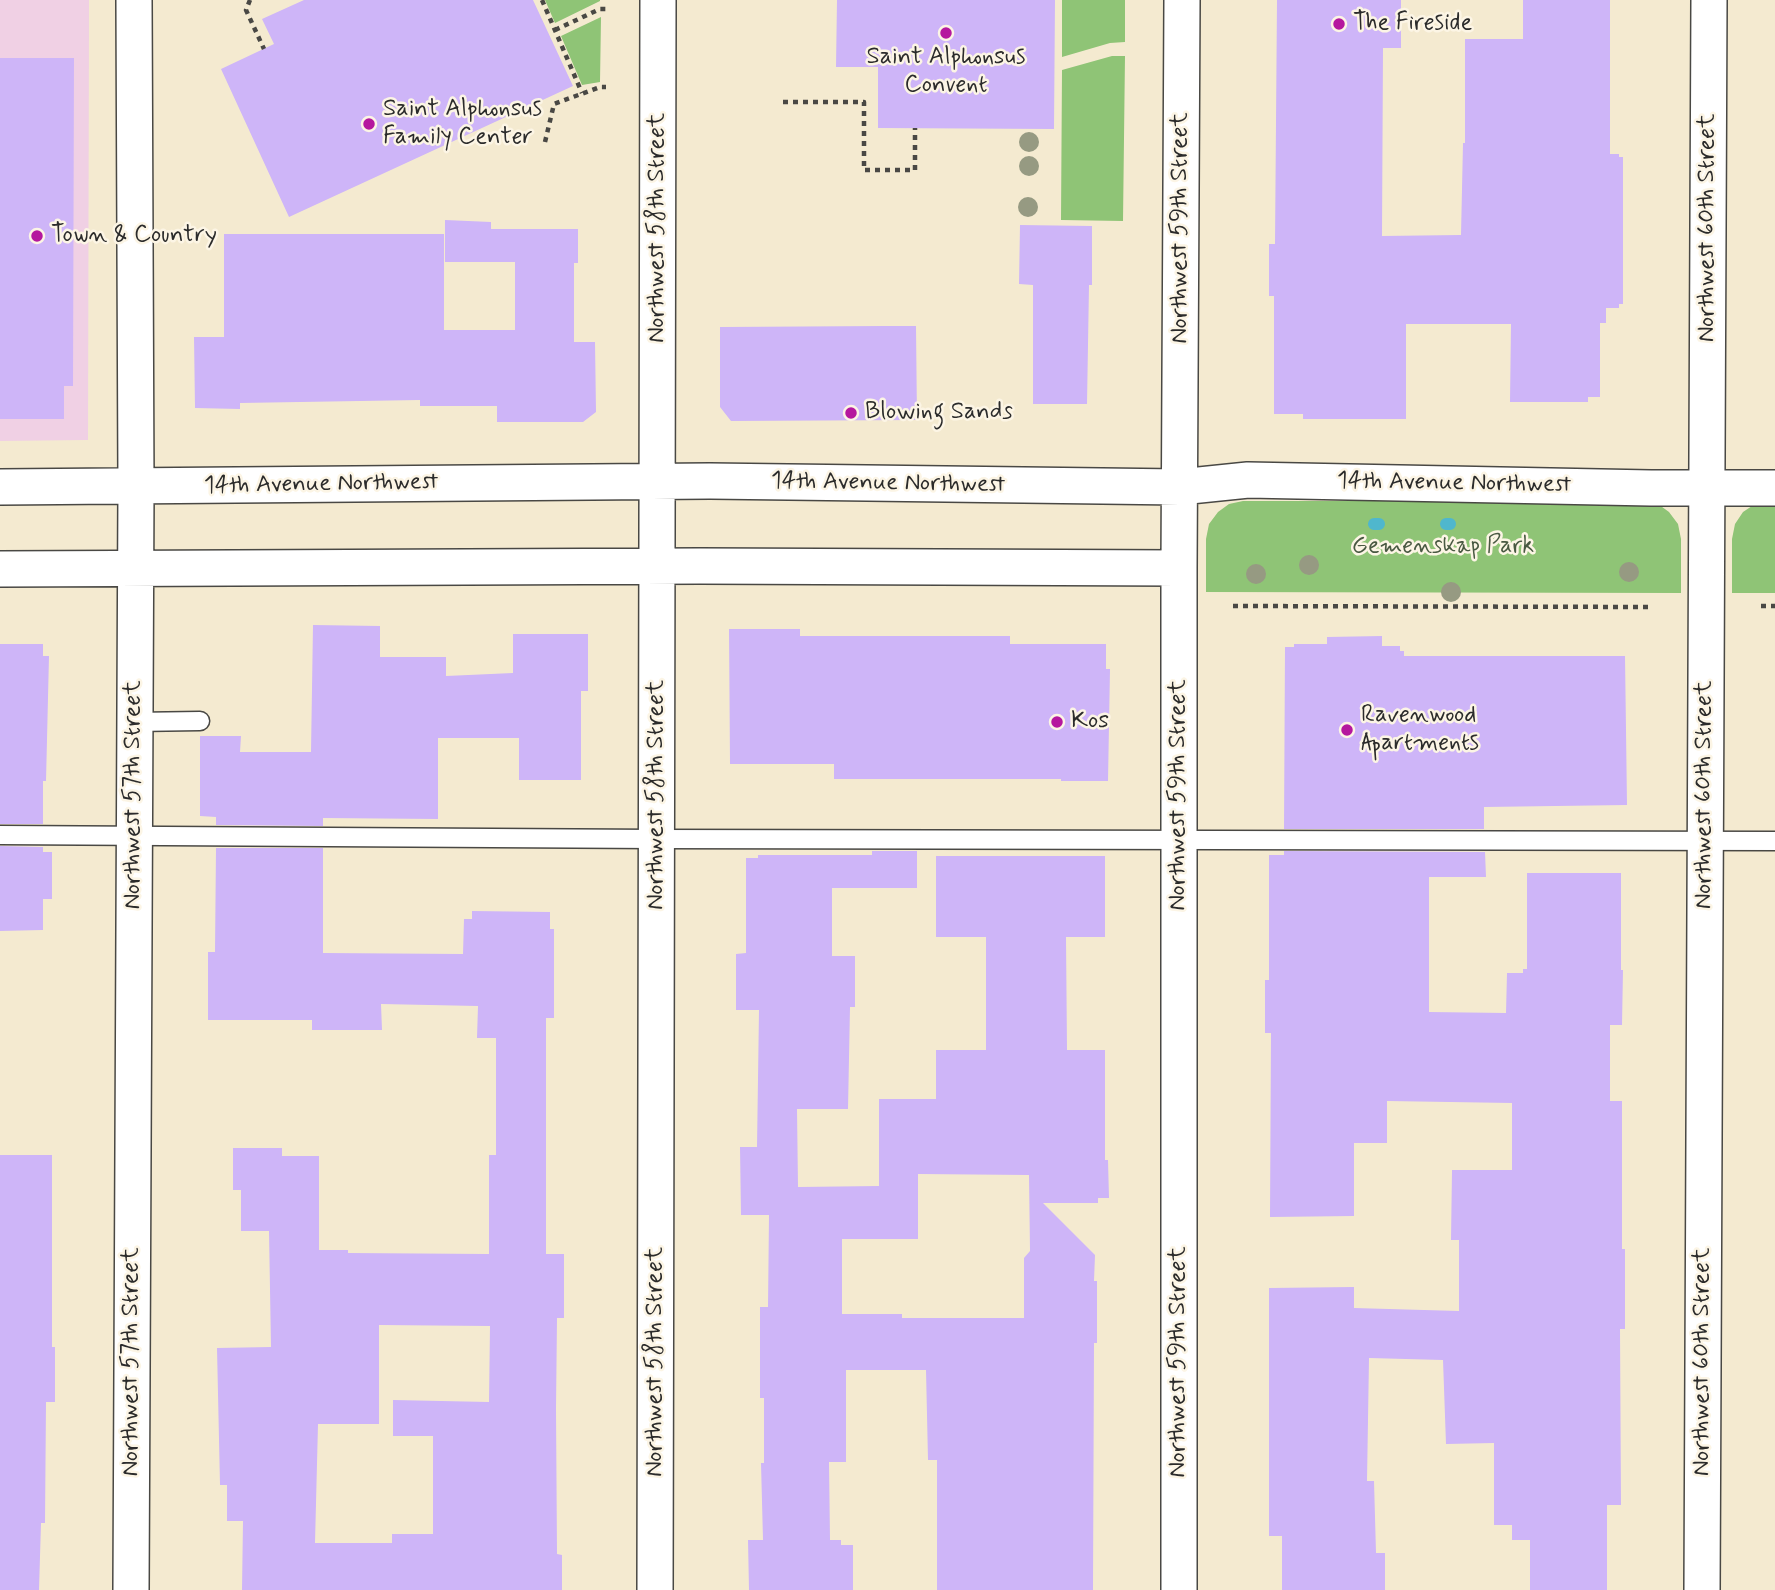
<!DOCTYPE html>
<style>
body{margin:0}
canvas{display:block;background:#f4ead0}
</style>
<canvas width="1775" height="1590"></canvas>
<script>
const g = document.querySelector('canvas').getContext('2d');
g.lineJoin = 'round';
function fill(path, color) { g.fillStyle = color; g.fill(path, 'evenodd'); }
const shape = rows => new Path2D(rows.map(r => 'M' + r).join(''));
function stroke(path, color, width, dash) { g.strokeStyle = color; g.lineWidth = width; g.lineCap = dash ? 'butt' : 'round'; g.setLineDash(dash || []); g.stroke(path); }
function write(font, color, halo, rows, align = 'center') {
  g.font = font + ' Mynerve,sans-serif'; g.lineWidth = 5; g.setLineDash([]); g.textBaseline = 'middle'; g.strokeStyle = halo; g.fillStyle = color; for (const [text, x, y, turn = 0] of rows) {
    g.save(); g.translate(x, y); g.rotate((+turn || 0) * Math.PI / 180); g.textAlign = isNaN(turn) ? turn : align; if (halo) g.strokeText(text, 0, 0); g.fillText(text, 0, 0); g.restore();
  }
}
const built = shape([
 [0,0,89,0,88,440,0,441]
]);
const green = shape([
 [545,0,600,0,600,1,555,23],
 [1062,0,1125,0,1125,42,1110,43,1062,57],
 [601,17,600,82,582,85,561,36],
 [1112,56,1125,56,1123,221,1061,220,1062,70],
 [1243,501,1643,501,1658,504,1669,512,1678,524,1681,539,1681,593,1206,592,1206,539,1209,524,1218,512,1229,504],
 [1775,502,1775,593,1732,593,1732,539,1735,524,1743,512,1755,504]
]);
const stream = shape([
 [1374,524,1379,524],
 [1446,524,1450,524]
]);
const building = shape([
 [304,0,533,0,573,86,289,217,221,69,274,44,262,19],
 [837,0,1055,0,1054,129,878,128,878,67,836,67],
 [1277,0,1401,0,1401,48,1383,48,1382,236,1461,235,1463,143,1465,143,1465,39,1523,39,1523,0,1610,0,1610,154,1619,154,1619,157,1623,157,1623,304,1619,304,1619,308,1606,308,1606,323,1600,323,1600,397,1588,397,1588,402,1510,402,1511,324,1406,324,1406,419,1303,419,1303,414,1274,414,1274,296,1269,296,1269,244,1275,244],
 [0,58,74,58,73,386,64,386,64,419,0,419],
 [445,220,491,222,491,229,578,229,578,263,574,263,574,342,595,342,596,412,583,422,497,422,497,406,420,406,420,400,240,403,240,409,195,408,194,337,224,337,224,234,444,234,444,330,515,330,515,262,445,262],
 [1020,225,1092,226,1092,285,1089,285,1087,404,1033,404,1033,285,1019,284],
 [884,326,916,326,917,420,731,421,720,407,720,327],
 [313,625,380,626,380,657,446,657,446,676,513,673,513,634,588,634,588,691,581,691,581,780,519,780,519,738,438,738,438,819,323,818,323,826,216,825,216,817,200,816,200,736,241,736,240,752,311,752],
 [729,629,800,629,800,636,1010,636,1010,644,1106,644,1106,669,1110,669,1108,781,1061,781,1061,779,834,779,834,764,730,764],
 [1382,636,1382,646,1400,646,1400,651,1404,651,1404,656,1625,656,1627,805,1484,807,1484,829,1284,829,1285,647,1294,647,1294,644,1327,644,1327,637],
 [0,644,43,644,43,656,49,656,46,781,43,781,43,824,0,824],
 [0,846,43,847,43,852,52,852,52,899,43,899,43,930,0,931],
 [216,848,323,848,323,953,463,954,464,919,472,919,472,911,550,912,550,929,554,929,554,1018,546,1018,546,1254,564,1254,564,1318,557,1318,556,1409,557,1554,562,1555,562,1590,242,1590,243,1521,227,1521,227,1485,220,1485,217,1348,271,1347,269,1231,241,1231,241,1190,233,1190,233,1148,282,1148,282,1156,319,1156,319,1250,348,1250,348,1253,489,1254,489,1155,496,1155,496,1038,477,1038,478,1006,381,1004,382,1030,312,1030,312,1020,208,1020,208,952,215,952],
 [379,1325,490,1326,489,1402,393,1400,393,1436,433,1436,433,1534,392,1534,392,1543,315,1543,318,1424,379,1424],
 [872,851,917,851,917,888,832,888,832,956,855,956,855,1007,850,1007,848,1109,797,1109,798,1187,879,1186,879,1099,936,1099,936,1050,986,1050,986,937,936,937,936,856,1105,856,1105,937,1066,937,1067,1050,1105,1050,1105,1160,1108,1160,1109,1198,1098,1198,1098,1203,1043,1203,1095,1255,1094,1281,1097,1281,1097,1343,1094,1343,1093,1590,937,1590,937,1460,928,1460,926,1370,846,1370,846,1462,829,1462,830,1540,841,1540,841,1545,853,1545,853,1590,749,1590,748,1540,763,1540,761,1463,764,1463,764,1398,760,1398,760,1307,768,1307,769,1215,741,1215,740,1147,757,1147,759,1010,736,1010,736,954,746,953,746,858,758,858,758,855,872,855],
 [918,1174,1029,1175,1030,1251,1024,1258,1024,1318,902,1318,902,1314,842,1314,842,1239,918,1239],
 [1284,851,1485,852,1486,877,1429,877,1429,1012,1506,1013,1507,973,1523,973,1523,969,1527,969,1527,873,1621,873,1621,970,1623,970,1622,1025,1610,1025,1610,1101,1622,1101,1622,1249,1625,1249,1625,1329,1620,1329,1621,1505,1607,1505,1607,1590,1530,1590,1530,1540,1512,1540,1512,1525,1494,1525,1494,1443,1446,1444,1443,1360,1369,1358,1367,1481,1374,1481,1376,1553,1385,1553,1385,1590,1282,1590,1282,1536,1269,1536,1269,1288,1354,1287,1354,1308,1459,1311,1459,1240,1451,1240,1452,1170,1512,1170,1512,1103,1387,1101,1387,1143,1354,1143,1354,1216,1270,1217,1271,1033,1265,1033,1265,980,1269,980,1269,855,1284,855],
 [0,1155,52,1155,52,1347,55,1347,55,1402,46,1402,45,1523,41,1523,39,1590,0,1590]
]);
const path = shape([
 [250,0,246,10,264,49],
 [542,0,582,93],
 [555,30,600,9,607,9],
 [783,102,864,102,864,170,915,170,915,128],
 [545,142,554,104,600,87,606,87],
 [1233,606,1651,607],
 [1761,606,1775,606]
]);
const lane = shape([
 [134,722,200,721],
 [0,835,656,839,1775,841]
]);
const street = shape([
 [0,487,710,481,1180,487,1248,480,1651,488,1775,488],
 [0,569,700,566,1179,568],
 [131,1590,136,487,134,0],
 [655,1590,658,0],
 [1179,1590,1179,568,1182,0],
 [1702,1590,1709,0]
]);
const trees = [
 [1029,142],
 [1029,166],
 [1028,207],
 [1309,565],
 [1629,572],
 [1256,574],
 [1451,592]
];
const markers = [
 [1339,24,7,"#b5179e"],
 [946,33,7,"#b5179e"],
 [369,124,7,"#b5179e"],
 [37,236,7,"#b5179e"],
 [851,413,7,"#b5179e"],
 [1057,722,7,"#b5179e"],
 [1347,730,7,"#b5179e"]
];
const poiNames = [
 ["The Fireside",1353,24],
 ["Saint Alphonsus",946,58,"center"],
 ["Convent",946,86,"center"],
 ["Saint Alphonsus",383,110],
 ["Family Center",383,138],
 ["Town & Country",51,236],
 ["Blowing Sands",865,413],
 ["Ravenwood",1361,716],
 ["Apartments",1361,744],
 ["Kos",1071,722]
];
const streetNames = [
 ["Northwest 58th Street",658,228,-90],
 ["Northwest 59th Street",1181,228,-90],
 ["Northwest 60th Street",1708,228,-90],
 ["14th Avenue Northwest",888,484,1],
 ["14th Avenue Northwest",1454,484,1],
 ["14th Avenue Northwest",321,485,-1],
 ["Northwest 57th Street",134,795,-90],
 ["Northwest 58th Street",657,795,-90],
 ["Northwest 59th Street",1179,795,-90],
 ["Northwest 60th Street",1705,795,-90],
 ["Northwest 57th Street",132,1362,-90],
 ["Northwest 58th Street",656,1362,-90],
 ["Northwest 59th Street",1179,1362,-90],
 ["Northwest 60th Street",1703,1362,-90]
];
const parkNames = [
 ["Gemenskap Park",1443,547]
];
fill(built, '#f0d0e4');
fill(green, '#8fc476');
stroke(stream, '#4fb7cd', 12);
fill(building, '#ceb5f8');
stroke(lane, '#494844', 21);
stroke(street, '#494844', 38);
stroke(path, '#494844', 4.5, [5, 5]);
stroke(lane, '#fff', 18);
stroke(street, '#fff', 35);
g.fillStyle = '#969a82';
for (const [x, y] of trees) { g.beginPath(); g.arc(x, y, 10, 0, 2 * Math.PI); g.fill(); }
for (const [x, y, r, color] of markers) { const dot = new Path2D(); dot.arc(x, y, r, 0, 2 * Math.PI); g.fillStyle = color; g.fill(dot); stroke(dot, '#fcf5e5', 2.5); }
write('24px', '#2b2b2b', '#fcf5e5', poiNames, 'left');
write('24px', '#2b2b2b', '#fcf5e5', streetNames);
write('24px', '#495942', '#fcf5e5', parkNames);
</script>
